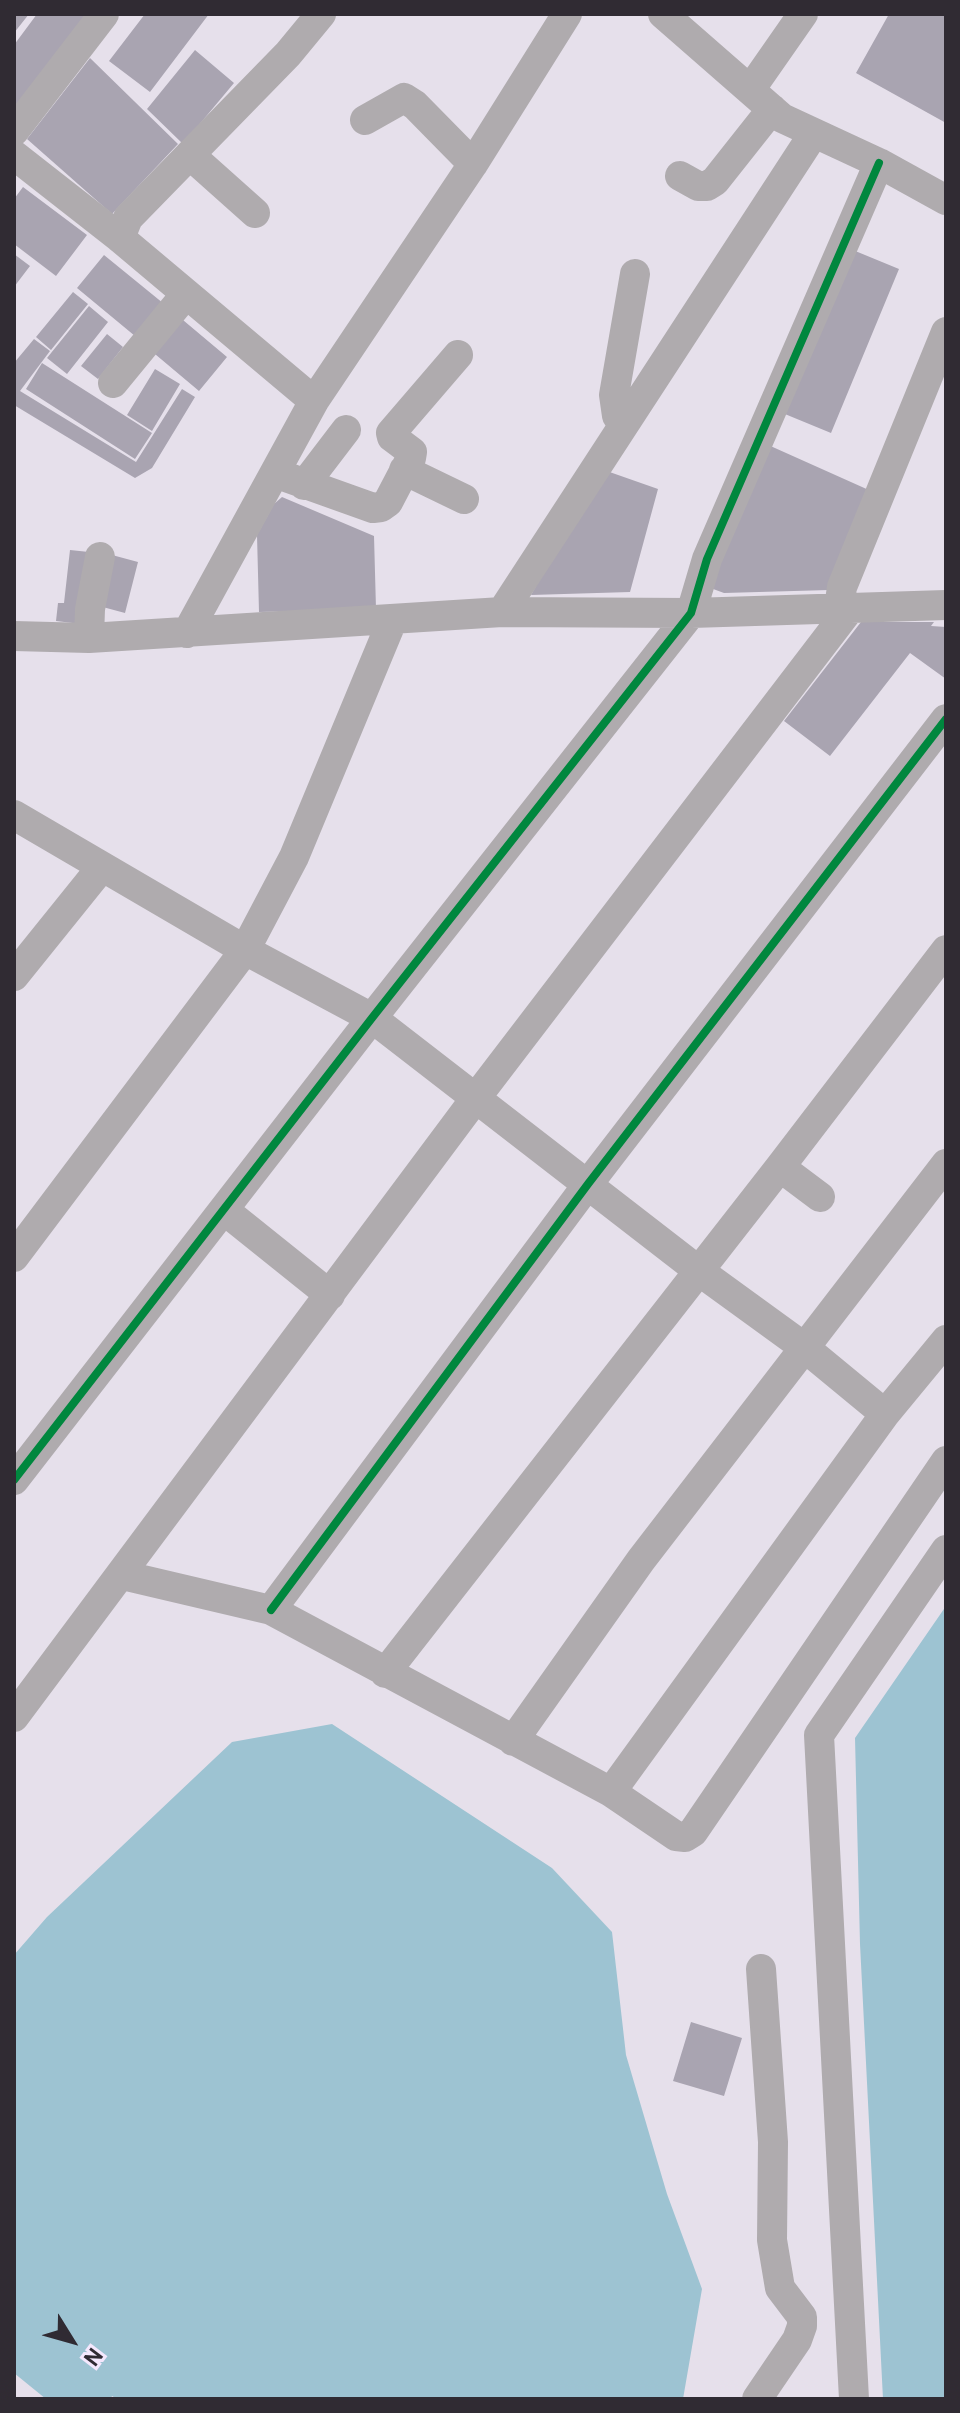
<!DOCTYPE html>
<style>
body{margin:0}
#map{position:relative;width:960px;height:2413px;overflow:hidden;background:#e6e0eb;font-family:Overpass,sans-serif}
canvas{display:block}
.frame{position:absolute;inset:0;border:16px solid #302b33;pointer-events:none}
.north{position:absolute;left:32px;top:2301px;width:80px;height:80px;-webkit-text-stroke:6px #f4e8fd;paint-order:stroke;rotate:127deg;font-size:22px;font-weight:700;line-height:32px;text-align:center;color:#302b33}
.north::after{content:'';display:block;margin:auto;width:28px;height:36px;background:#302b33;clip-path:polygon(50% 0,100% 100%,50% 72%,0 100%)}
</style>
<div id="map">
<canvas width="960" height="2413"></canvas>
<div class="frame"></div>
<div class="north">N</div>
</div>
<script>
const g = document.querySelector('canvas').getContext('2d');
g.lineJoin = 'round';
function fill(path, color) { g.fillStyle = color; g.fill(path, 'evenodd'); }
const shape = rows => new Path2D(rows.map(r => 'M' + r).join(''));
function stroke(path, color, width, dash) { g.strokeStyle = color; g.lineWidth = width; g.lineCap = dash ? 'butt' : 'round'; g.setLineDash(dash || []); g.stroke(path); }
const water = shape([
 [946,1606,946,2399,883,2399,860,1944,855,1738],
 [332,1724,552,1868,612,1932,626,2055,667,2194,702,2289,683,2399,114,2399,113,2396,107,2399,46,2399,14,2373,14,1955,47,1917,232,1742]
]);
const building = shape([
 [14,14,29,14,14,33],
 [37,14,89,14,14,115,14,45],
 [145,14,209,14,150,92,109,61],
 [889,14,946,14,946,123,856,73],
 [195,50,234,83,183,144,147,109],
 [90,58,178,144,112,214,27,139],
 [23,187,87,235,56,276,14,244,14,199],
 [848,248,899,269,831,433,780,412],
 [14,254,30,266,14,287],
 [104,255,169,308,141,341,77,288],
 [73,292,88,304,51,350,36,337],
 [89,306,108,322,67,374,47,358],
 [177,315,227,357,199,391,149,349],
 [107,334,123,347,98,379,81,366],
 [34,339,50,351,20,391,136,462,182,389,195,397,152,468,135,478,14,405,14,363],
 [42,363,152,433,135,459,26,389],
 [155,369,180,384,152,431,127,415],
 [766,444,871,491,829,590,724,593,705,586],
 [601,469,658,489,630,592,531,595],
 [282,497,374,536,376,609,259,612,257,535,274,504],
 [70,550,89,552,81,624,56,621,58,603,64,603],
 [112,555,138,562,125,613,99,606],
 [861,622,934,622,931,626,946,627,946,679,910,653,830,756,784,721],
 [691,2022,742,2038,724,2096,673,2081]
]);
const minor = shape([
 [663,14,782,118,879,163,946,200],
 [750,90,803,14],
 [365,120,404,98,415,105,473,164],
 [14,131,104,14],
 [14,155,120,238,314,401],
 [190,155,255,213],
 [680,176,698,186,707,186,715,181,772,109],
 [120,238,128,218,288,54,321,14],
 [113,383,186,294],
 [624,424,617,416,614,395,635,274],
 [404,470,464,499],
 [275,473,373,508,381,507,388,502,411,458,412,452,392,437,391,433,458,355],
 [304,485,346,430],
 [839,608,842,587,946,332],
 [502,612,814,133],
 [187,633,314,401,473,164,567,14],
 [14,636,89,638,502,612,691,613,946,605],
 [89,638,90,609,100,557],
 [14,815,245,950,372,1018,699,1271,805,1348,885,1414],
 [14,976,101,868],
 [780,1167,820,1197],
 [224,1210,330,1295],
 [14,1257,245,950,294,857,392,621],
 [14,1480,372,1018,691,613,707,559,879,163],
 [122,1575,271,1610,611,1792,676,1836,685,1837,693,1832,946,1461],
 [271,1610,588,1184,946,719],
 [385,1673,780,1167,946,950],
 [14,1717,475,1099,851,607],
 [513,1741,641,1560,946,1164],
 [611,1792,885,1414,946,1340],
 [757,2399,797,2340,802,2326,802,2317,780,2288,772,2240,773,2142,761,1969],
 [854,2399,819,1735,946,1550]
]);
const cycleway = shape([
 [14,1480,372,1018,691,613,707,559,879,163],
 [271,1610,588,1184,946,719]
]);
fill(water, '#9dc3d2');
fill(building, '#a9a4b1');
stroke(minor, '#afabae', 30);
stroke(cycleway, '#00873e', 8);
</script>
